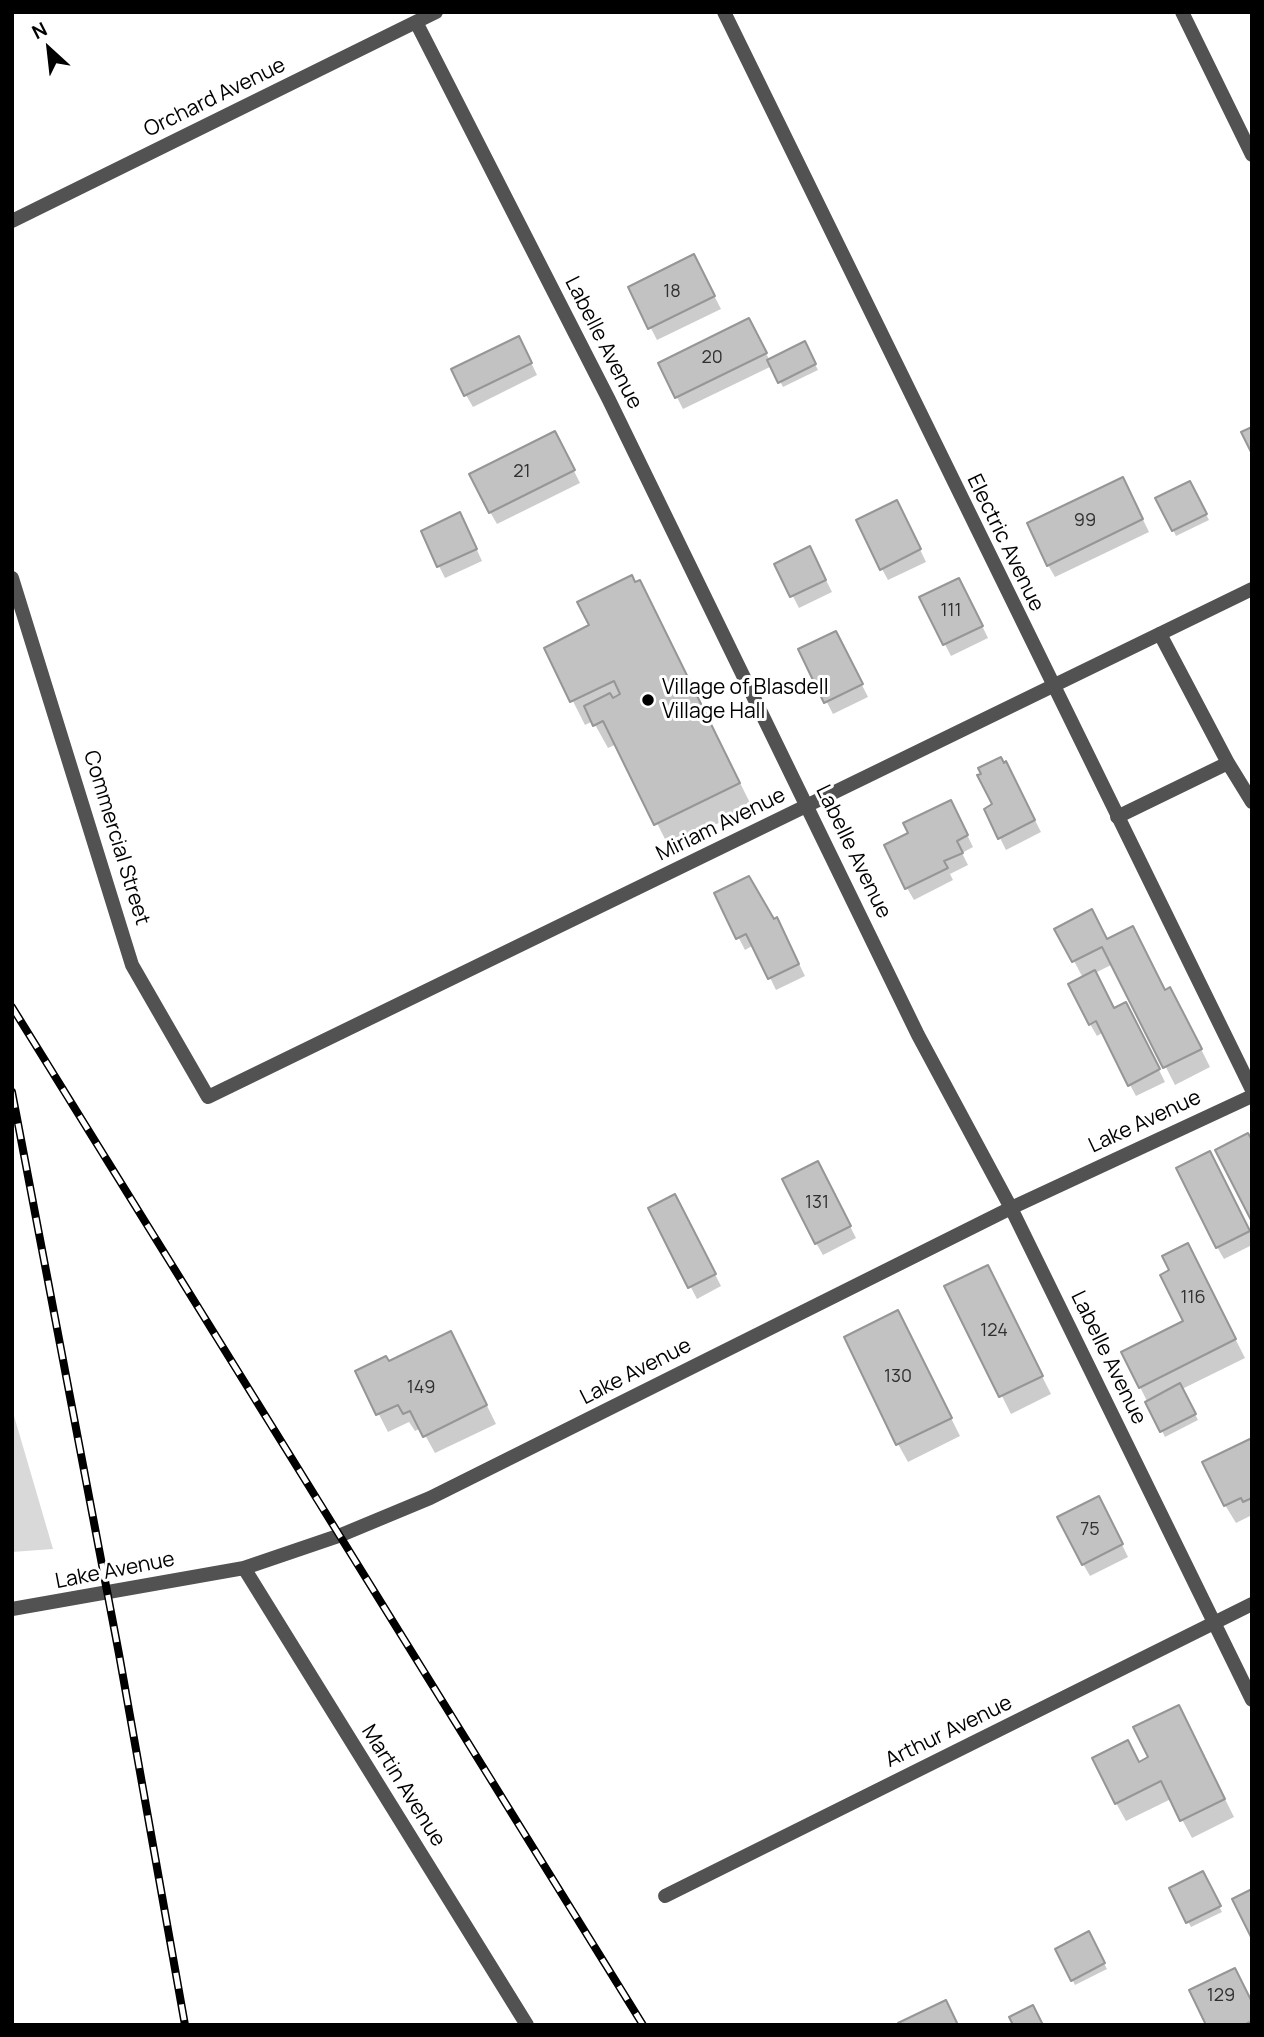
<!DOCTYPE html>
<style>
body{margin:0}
#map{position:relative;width:1264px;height:2037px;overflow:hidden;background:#fff;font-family:Manrope,sans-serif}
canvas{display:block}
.frame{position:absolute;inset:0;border:14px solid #000;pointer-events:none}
.north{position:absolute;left:14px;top:14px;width:70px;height:70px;-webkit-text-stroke:5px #fff;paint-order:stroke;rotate:333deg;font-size:19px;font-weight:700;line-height:28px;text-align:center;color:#000}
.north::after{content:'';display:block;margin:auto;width:24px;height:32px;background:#000;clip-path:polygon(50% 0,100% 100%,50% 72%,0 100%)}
</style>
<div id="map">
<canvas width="1264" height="2037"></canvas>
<div class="frame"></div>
<div class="north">N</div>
</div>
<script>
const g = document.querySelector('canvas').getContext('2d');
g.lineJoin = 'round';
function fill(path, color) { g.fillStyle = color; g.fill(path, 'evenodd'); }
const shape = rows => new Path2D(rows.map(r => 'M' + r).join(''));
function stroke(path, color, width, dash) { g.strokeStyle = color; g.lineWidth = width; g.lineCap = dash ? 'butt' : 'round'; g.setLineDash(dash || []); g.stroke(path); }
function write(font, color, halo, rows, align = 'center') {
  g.font = font + ' Manrope,sans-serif'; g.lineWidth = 6; g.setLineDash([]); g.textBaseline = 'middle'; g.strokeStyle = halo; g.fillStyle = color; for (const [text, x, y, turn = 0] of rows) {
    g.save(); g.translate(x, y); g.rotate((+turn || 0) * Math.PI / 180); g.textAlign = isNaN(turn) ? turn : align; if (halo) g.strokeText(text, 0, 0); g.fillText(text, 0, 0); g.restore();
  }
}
const green = shape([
 [12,1409,53,1549,12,1552]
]);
const shadow = shape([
 [700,268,721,309,657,340,630,288],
 [755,332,770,361,804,343,818,370,783,387,772,366,683,409,660,364],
 [525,350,537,375,473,407,466,395],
 [561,445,580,483,497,524,490,512],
 [1190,483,1209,520,1176,536,1158,499],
 [1129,491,1149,532,1055,577,1048,565],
 [903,514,926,562,888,580,882,569],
 [466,526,482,561,445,578,439,566],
 [816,560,832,592,799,608,777,565],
 [635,584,652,605,752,807,669,847,617,744,608,748,593,721,585,725,546,648,591,626],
 [965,591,988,638,951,656,921,598],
 [842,645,868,697,833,714,800,650],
 [1012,775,1041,832,1006,850,1000,838,995,805],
 [957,814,973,847,962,853,968,865,950,874,953,880,914,900,907,888],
 [716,894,773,921,783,931,805,976,776,990,754,945,745,950],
 [1057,929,1107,941,1165,991,1180,1007,1210,1067,1175,1085,1113,964,1095,973,1114,1010,1132,1016,1165,1082,1136,1096,1102,1033,1097,1036,1090,1024,1083,978],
 [1216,1165,1252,1236,1252,1245,1224,1259,1217,1247],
 [824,1175,856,1238,823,1255,816,1243],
 [681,1208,721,1286,697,1299,650,1209],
 [1197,1263,1245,1358,1182,1389,1198,1420,1165,1437,1123,1353,1185,1321],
 [987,1267,1051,1394,1011,1414,947,1287],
 [898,1312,960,1436,908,1462,898,1444],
 [460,1351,496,1424,435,1453,421,1428,415,1431,409,1422,388,1432,357,1372],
 [1252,1440,1252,1515,1236,1523,1225,1505],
 [1105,1510,1128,1557,1090,1576,1083,1564],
 [1188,1725,1234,1817,1192,1838,1171,1799,1126,1821,1116,1803,1139,1764],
 [1202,1873,1222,1912,1191,1927,1171,1889],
 [1089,1934,1107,1969,1075,1985,1057,1950]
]);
const building = shape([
 [694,254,715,296,648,329,628,287,694,254],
 [749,318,767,353,675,398,658,363,749,318],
 [519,336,532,363,464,396,451,369,519,336],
 [805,341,816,364,778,383,767,360,805,341],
 [1252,427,1252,454,1241,432,1252,427],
 [555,431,575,470,489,513,469,474,555,431],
 [1123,477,1143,519,1047,566,1027,523,1123,477],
 [1190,481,1207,514,1172,531,1155,498,1190,481],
 [897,500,921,549,880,570,856,520,897,500],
 [460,512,477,549,437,567,421,531,460,512],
 [810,546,826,580,790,597,774,564,810,546],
 [632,575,635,582,640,580,740,783,654,825,603,721,593,726,584,706,610,693,613,698,620,694,614,681,570,702,544,648,589,625,577,602,632,575],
 [959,578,983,626,943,645,919,597,959,578],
 [836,631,863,684,824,703,798,649,836,631],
 [1001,757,1004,763,1006,761,1035,820,998,839,984,809,992,804,977,775,981,774,978,768,1001,757],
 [951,800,968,835,957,841,963,853,944,861,948,868,905,889,884,845,908,833,903,823,951,800],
 [749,876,774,919,777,917,799,964,768,979,746,934,736,939,714,893,749,876],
 [1092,909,1107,939,1133,926,1165,990,1170,987,1202,1049,1163,1068,1102,947,1072,962,1054,929,1092,909],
 [1095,970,1114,1008,1126,1002,1160,1069,1128,1086,1096,1021,1089,1025,1068,984,1095,970],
 [1248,1133,1252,1140,1252,1222,1215,1150,1248,1133],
 [1210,1151,1250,1231,1216,1248,1176,1168,1210,1151],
 [818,1161,851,1226,815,1244,782,1179,818,1161],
 [675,1194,716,1274,688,1288,648,1208,675,1194],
 [1188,1243,1236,1339,1139,1388,1121,1352,1183,1321,1160,1275,1169,1270,1162,1256,1188,1243],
 [988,1265,1043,1376,999,1397,944,1286,988,1265],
 [898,1310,952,1418,896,1445,844,1337,898,1310],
 [451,1331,487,1405,423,1437,410,1411,403,1414,398,1405,376,1415,355,1371,386,1356,389,1361,451,1331],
 [1180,1383,1196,1414,1160,1432,1145,1402,1180,1383],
 [1252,1438,1252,1498,1243,1502,1241,1498,1224,1506,1202,1462,1252,1438],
 [1099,1496,1123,1544,1082,1565,1057,1517,1099,1496],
 [1179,1705,1225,1799,1180,1821,1161,1781,1115,1804,1092,1758,1128,1740,1139,1762,1148,1757,1133,1727,1179,1705],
 [1203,1871,1221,1906,1186,1923,1169,1888,1203,1871],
 [1252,1889,1252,1939,1232,1899,1252,1889],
 [1089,1931,1105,1963,1071,1981,1055,1949,1089,1931],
 [1235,1968,1252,2002,1252,2021,1244,2025,1206,2025,1189,1990,1235,1968],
 [946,2000,958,2025,899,2025,898,2023,946,2000],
 [1033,2005,1043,2025,1013,2025,1009,2017,1033,2005]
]);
const service = shape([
 [1160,634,1228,763,1252,802],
 [1117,817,1228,763]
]);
const minor = shape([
 [724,12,1252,1090],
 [1182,12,1252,155],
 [416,22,609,400,918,1035,1011,1208,1252,1700],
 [12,221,436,12],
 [12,578,132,965,208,1097,1252,589],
 [665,1896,1252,1604]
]);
const tertiary = shape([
 [244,1568,527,2025],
 [12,1609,244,1568,341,1535,430,1498,1011,1208,1252,1096]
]);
const rail = shape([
 [12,1007,643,2025],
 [12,1092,119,1654,185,2025]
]);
const markers = [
 [648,700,7,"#000"]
];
const numberNames = [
 ["18",672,292],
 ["20",712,358],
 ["21",522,472],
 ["99",1085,521],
 ["111",951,611],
 ["131",817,1203],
 ["116",1193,1298],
 ["124",994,1331],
 ["130",898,1377],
 ["149",421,1388],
 ["75",1090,1530],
 ["129",1221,1996]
];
const streetNames = [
 ["Orchard Avenue",215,98,-26],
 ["Labelle Avenue",603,343,63],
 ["Electric Avenue",1005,543,64],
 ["Miriam Avenue",721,825,-26],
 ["Commercial Street",116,838,73],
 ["Labelle Avenue",853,852,64],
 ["Lake Avenue",1145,1122,-25],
 ["Labelle Avenue",1108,1358,64],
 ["Lake Avenue",636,1372,-27],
 ["Lake Avenue",115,1571,-11],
 ["Arthur Avenue",949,1732,-26],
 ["Martin Avenue",403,1786,58]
];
const poiNames = [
 ["Village of Blasdell",662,688],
 ["Village Hall",662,712]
];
fill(green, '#d9d9d9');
fill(shadow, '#0003');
fill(building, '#c2c2c2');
stroke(building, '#969696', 2);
stroke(service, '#525252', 14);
stroke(minor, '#525252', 14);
stroke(tertiary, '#525252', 14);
stroke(rail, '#000', 8);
stroke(rail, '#fff', 5, [16]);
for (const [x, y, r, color] of markers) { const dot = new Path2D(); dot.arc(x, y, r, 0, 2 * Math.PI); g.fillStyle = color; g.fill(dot); stroke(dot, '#fff', 2.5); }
write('18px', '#303030', null, numberNames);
write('21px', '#000', '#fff', streetNames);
write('21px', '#000', '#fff', poiNames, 'left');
</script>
